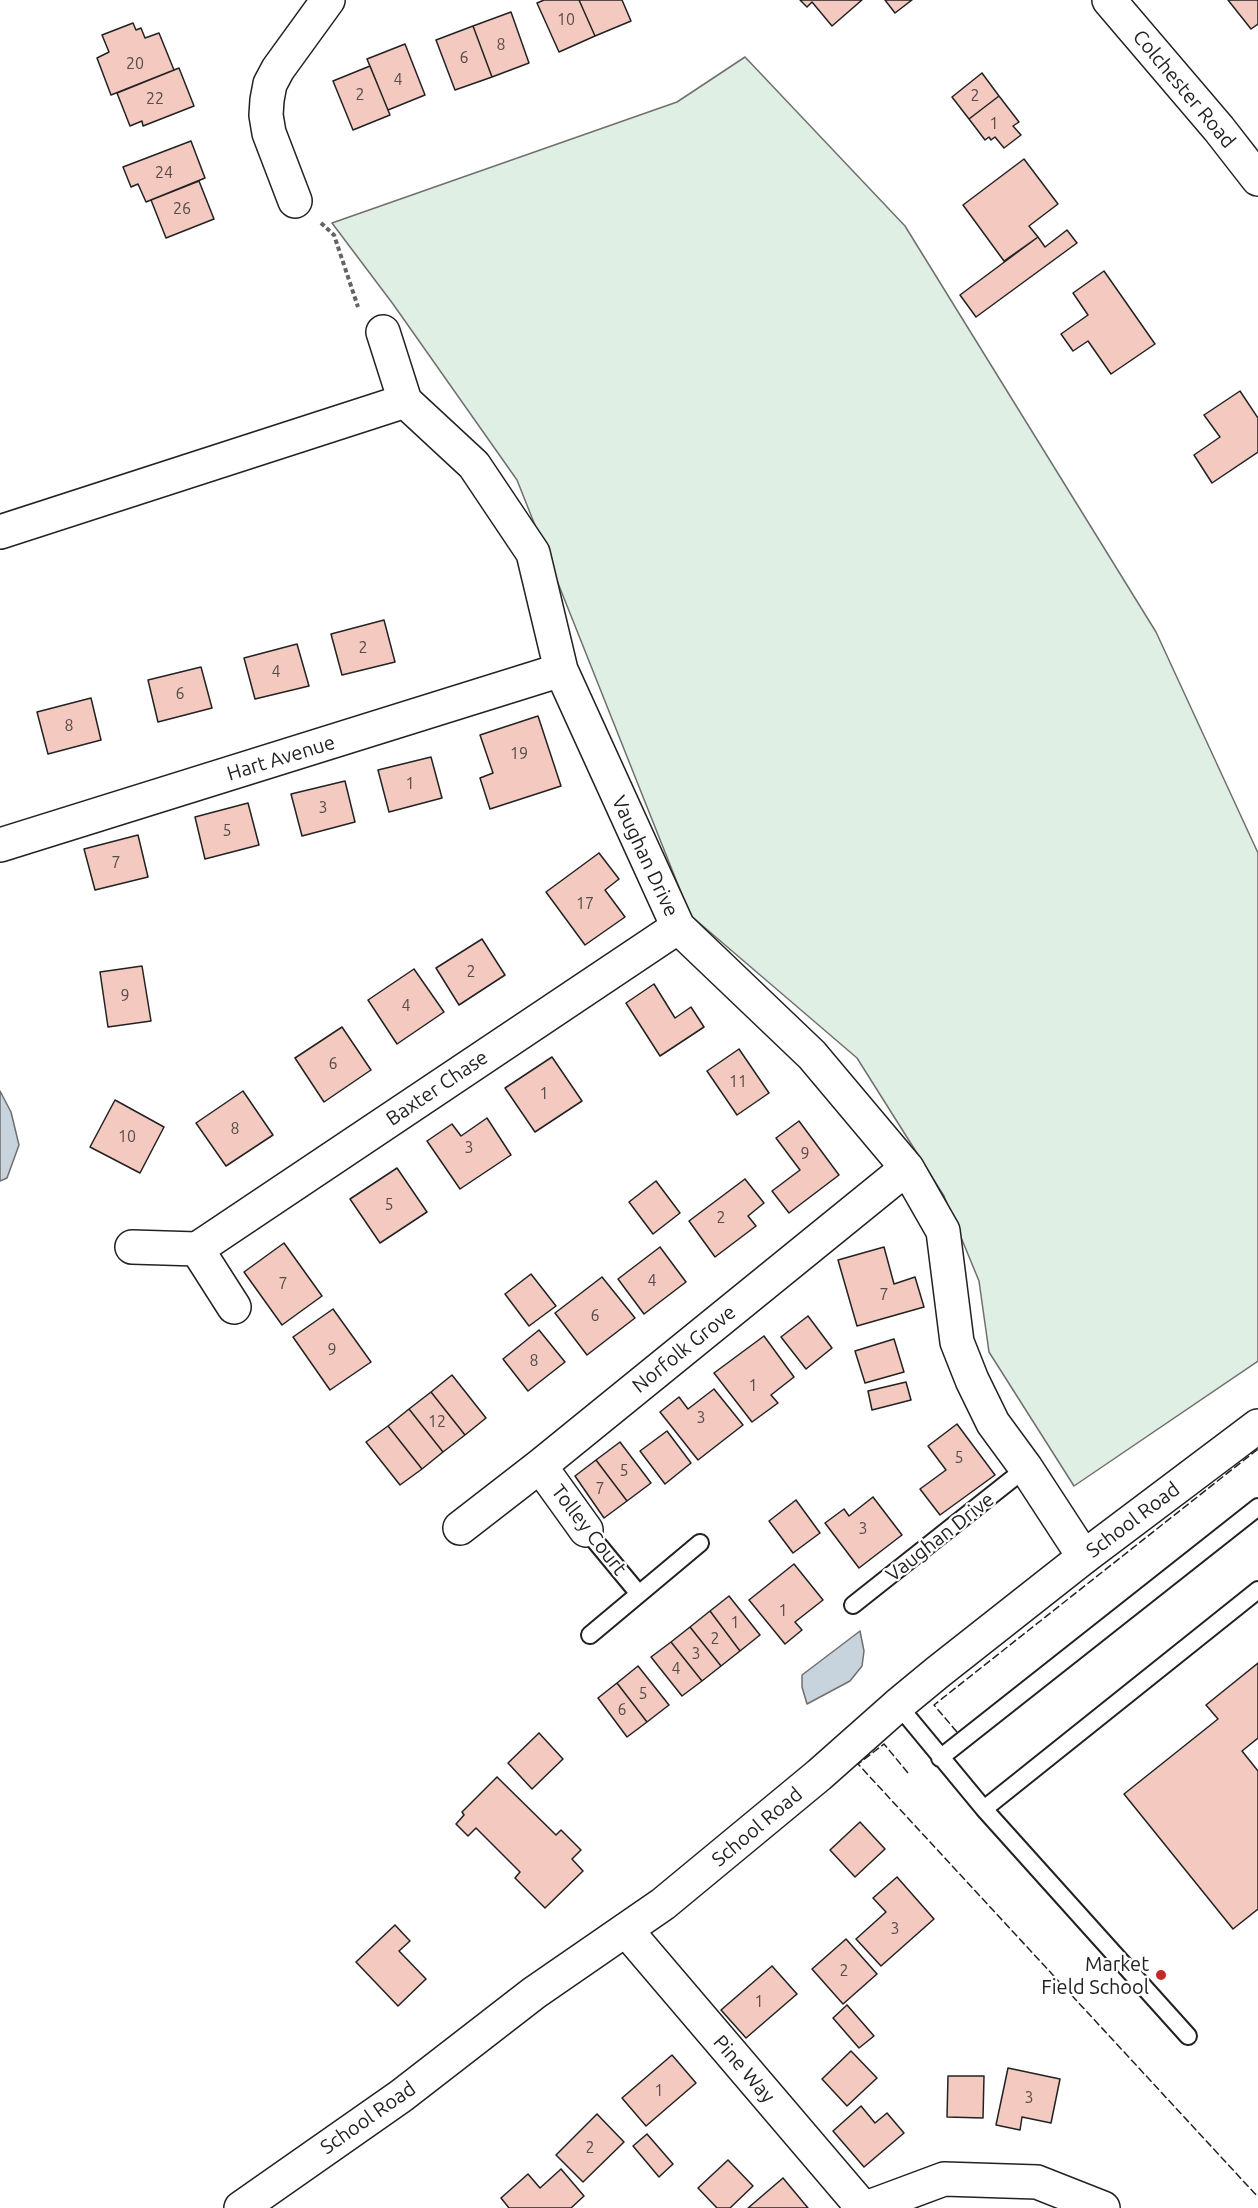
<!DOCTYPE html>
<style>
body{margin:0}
canvas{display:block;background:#fff}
</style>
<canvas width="1258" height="2208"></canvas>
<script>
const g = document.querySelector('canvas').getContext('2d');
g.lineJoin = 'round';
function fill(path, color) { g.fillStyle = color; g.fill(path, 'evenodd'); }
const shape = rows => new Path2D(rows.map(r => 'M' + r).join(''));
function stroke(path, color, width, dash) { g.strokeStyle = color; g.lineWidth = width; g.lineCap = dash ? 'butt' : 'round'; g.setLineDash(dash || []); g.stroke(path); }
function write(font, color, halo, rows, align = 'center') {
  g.font = font + ' Ubuntu,sans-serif'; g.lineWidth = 4.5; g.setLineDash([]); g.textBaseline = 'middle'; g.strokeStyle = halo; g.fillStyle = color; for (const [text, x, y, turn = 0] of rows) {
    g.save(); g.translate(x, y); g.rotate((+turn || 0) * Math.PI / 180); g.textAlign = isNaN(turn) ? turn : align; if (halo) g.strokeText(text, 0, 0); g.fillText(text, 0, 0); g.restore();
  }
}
const green = shape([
 [745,57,905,226,1156,632,1258,853,1258,1361,1074,1486,989,1352,979,1281,944,1196,857,1058,690,915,517,480,393,304,332,223,677,102,745,57]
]);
const water = shape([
 [0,1091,11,1112,19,1145,7,1178,0,1181,0,1091],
 [860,1631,864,1651,862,1666,850,1681,807,1704,802,1687,802,1675,860,1631]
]);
const building = shape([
 [544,0,579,0,595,36,559,52,537,3,544,0],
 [579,0,622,0,631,21,595,36,579,0],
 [800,0,862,0,832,26,812,2,807,7,800,0],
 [885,0,912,0,895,13,885,0],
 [1228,0,1258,0,1258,24,1251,29,1228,0],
 [511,12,529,63,492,77,473,26,511,12],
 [133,23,136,30,141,28,145,38,159,33,174,70,111,95,97,58,109,52,102,35,133,23],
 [473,26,492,77,455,90,436,40,473,26],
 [405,44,425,95,388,110,367,59,405,44],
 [370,66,390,115,353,130,333,81,370,66],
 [179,68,194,106,143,126,142,121,130,126,117,93,179,68],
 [982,73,999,96,969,119,952,97,982,73],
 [999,96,1019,122,1013,126,1021,135,1004,148,995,137,991,140,989,137,985,140,969,119,999,96],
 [191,141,205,178,146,202,138,184,131,187,123,167,191,141],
 [1024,159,1058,204,1029,226,1038,237,1004,261,963,205,1024,159],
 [199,181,214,219,166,238,151,200,199,181],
 [1067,230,1077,243,976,317,960,295,1038,237,1045,247,1067,230],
 [1104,271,1155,344,1111,374,1088,341,1073,351,1061,334,1088,315,1073,293,1104,271],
 [1240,391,1258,418,1258,452,1212,483,1194,455,1220,437,1204,415,1240,391],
 [384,620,395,662,342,675,331,634,384,620],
 [297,644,309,686,255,699,244,658,297,644],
 [201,667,212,708,158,722,148,680,201,667],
 [91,698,101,740,48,754,37,712,91,698],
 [538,716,561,786,490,809,480,778,493,773,480,735,538,716],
 [431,757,442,798,389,812,378,770,431,757],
 [345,781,355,822,302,836,291,794,345,781],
 [248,803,259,845,205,859,195,817,248,803],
 [138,835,148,877,95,890,84,849,138,835],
 [599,853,619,879,605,890,625,917,585,945,546,892,599,853],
 [482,939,505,975,459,1005,436,968,482,939],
 [142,966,151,1021,108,1027,100,972,142,966],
 [414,969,444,1012,397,1044,368,1000,414,969],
 [654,984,675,1018,691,1007,704,1027,660,1056,626,1003,654,984],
 [342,1027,371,1070,324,1102,295,1058,342,1027],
 [739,1049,769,1093,737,1115,707,1071,739,1049],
 [552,1057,582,1101,535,1132,505,1088,552,1057],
 [243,1091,273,1135,226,1166,196,1123,243,1091],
 [115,1100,164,1127,140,1173,90,1147,115,1100],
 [487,1118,511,1155,460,1189,427,1141,452,1124,461,1136,487,1118],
 [799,1121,839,1175,789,1213,772,1191,800,1170,776,1138,799,1121],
 [397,1168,427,1212,380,1243,350,1199,397,1168],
 [745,1179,764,1203,748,1216,756,1226,715,1257,689,1221,745,1179],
 [656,1181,680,1213,653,1234,629,1202,656,1181],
 [284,1243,322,1296,282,1325,244,1272,284,1243],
 [660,1247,686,1282,644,1314,618,1279,660,1247],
 [884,1247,894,1284,915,1277,924,1307,857,1326,838,1260,884,1247],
 [531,1274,556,1306,529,1326,505,1294,531,1274],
 [602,1277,635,1318,587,1355,555,1313,602,1277],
 [333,1309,371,1362,330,1390,293,1337,333,1309],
 [808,1316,832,1348,806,1369,781,1337,808,1316],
 [539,1330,565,1362,528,1391,503,1359,539,1330],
 [764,1336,794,1377,771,1395,778,1403,752,1422,714,1373,764,1336],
 [894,1339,904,1372,865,1383,855,1351,894,1339],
 [452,1375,486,1418,465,1435,431,1392,452,1375],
 [906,1382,911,1400,872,1410,868,1391,906,1382],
 [714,1389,743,1425,698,1460,660,1412,679,1397,688,1409,714,1389],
 [431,1392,465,1435,443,1452,409,1409,431,1392],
 [409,1409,443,1452,422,1469,388,1426,409,1409],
 [957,1424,995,1475,940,1515,920,1489,946,1470,928,1446,957,1424],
 [388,1426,422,1469,400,1485,366,1442,388,1426],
 [667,1431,691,1463,665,1484,640,1451,667,1431],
 [620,1442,651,1483,627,1501,596,1460,620,1442],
 [596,1460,627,1501,604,1518,575,1476,596,1460],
 [873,1497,902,1535,859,1568,825,1523,844,1509,849,1516,873,1497],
 [796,1500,820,1533,793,1553,769,1521,796,1500],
 [794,1564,823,1600,795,1622,802,1630,785,1644,749,1600,794,1564],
 [729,1596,760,1635,740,1651,710,1611,729,1596],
 [710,1611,740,1651,721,1666,690,1627,710,1611],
 [690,1627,721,1666,702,1681,671,1642,690,1627],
 [671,1642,702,1681,682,1696,651,1657,671,1642],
 [1258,1663,1258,1738,1242,1751,1258,1771,1258,1909,1233,1929,1124,1794,1218,1719,1206,1705,1258,1663],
 [638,1666,669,1705,647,1722,617,1683,638,1666],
 [617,1683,647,1722,627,1737,598,1698,617,1683],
 [539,1733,563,1759,532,1789,508,1763,539,1733],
 [497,1777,556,1835,561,1830,581,1850,572,1859,583,1871,545,1908,515,1878,520,1872,476,1828,468,1836,456,1824,464,1815,462,1812,497,1777],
 [860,1822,885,1849,855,1877,830,1850,860,1822],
 [897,1877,934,1919,881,1966,856,1939,886,1912,873,1898,897,1877],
 [395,1925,410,1941,399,1951,426,1979,398,2006,356,1962,395,1925],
 [846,1939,877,1974,843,2004,812,1969,846,1939],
 [772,1966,797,1994,746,2038,721,2010,772,1966],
 [847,2005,874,2036,859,2048,833,2018,847,2005],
 [851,2051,877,2078,847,2106,822,2079,851,2051],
 [672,2055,696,2083,646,2126,622,2098,672,2055],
 [1008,2068,1060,2079,1051,2123,1022,2117,1020,2130,996,2125,1008,2068],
 [948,2076,984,2076,983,2118,947,2117,948,2076],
 [861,2106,875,2123,887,2113,904,2133,864,2167,833,2131,861,2106],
 [597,2114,624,2142,583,2182,556,2155,597,2114],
 [647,2134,673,2164,659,2177,633,2146,647,2134],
 [728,2160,753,2186,730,2208,717,2208,698,2188,728,2160],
 [561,2169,584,2196,571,2208,509,2208,501,2198,528,2174,540,2188,561,2169],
 [783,2178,808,2208,748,2208,783,2178]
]);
const path = shape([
 [321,223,334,235,358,307]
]);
const service = shape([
 [586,1530,639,1594],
 [853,1605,1026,1468],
 [590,1635,700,1543],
 [898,1705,984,1809,1188,2036],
 [940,1758,1258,1507],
 [984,1809,1258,1590]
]);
const minor = shape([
 [295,201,269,133,266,115,267,100,270,84,278,69,328,0],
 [383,332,405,401,474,465,533,553,561,670,678,927,812,1055,907,1168,943,1231,957,1342,972,1380,993,1423,1026,1468,1084,1557],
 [0,532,405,401],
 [0,845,561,670],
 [132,1247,197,1249,678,927],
 [197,1249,234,1307],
 [540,1466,586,1530],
 [460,1528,540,1466,907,1168],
 [626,1930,863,2208],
 [866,2208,944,2179,1037,2182,1103,2208]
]);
const tertiary = shape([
 [241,2208,401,2096,534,1993,663,1904,819,1775,898,1705,938,1672,1084,1557,1258,1426]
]);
const primary = shape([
 [1109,0,1219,129,1258,179]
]);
const fence = shape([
 [957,1732,934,1705,1258,1449],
 [908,1773,884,1744,858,1764,1258,2197]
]);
const markers = [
 [1161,1975,6,"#c62828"]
];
const numberNames = [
 ["10",566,20],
 ["8",501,45],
 ["6",464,58],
 ["20",135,64],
 ["4",398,80],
 ["2",360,95],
 ["2",975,96],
 ["22",155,99],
 ["1",994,124],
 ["24",164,173],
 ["26",182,209],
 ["2",363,648],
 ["4",276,672],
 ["6",180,694],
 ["8",69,726],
 ["19",519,754],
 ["1",410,784],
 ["3",323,808],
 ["5",227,831],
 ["7",116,863],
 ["17",585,904],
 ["2",471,972],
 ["9",125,996],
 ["4",406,1006],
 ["6",333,1064],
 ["11",738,1082],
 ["1",544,1094],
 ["8",235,1129],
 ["10",127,1137],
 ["3",469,1148],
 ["9",805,1154],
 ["5",389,1205],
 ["2",721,1218],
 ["4",652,1281],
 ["7",283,1284],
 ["7",884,1295],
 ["6",595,1316],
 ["9",332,1350],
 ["8",534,1361],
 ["1",753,1386],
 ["3",701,1418],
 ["12",437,1422],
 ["5",959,1458],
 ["5",624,1471],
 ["7",600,1489],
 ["3",863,1529],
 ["1",783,1611],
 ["1",735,1623],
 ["2",715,1639],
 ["3",696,1654],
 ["4",676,1669],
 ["5",643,1694],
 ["6",622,1710],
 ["3",895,1929],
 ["2",844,1971],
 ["1",759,2002],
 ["1",659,2091],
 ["3",1029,2098],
 ["2",590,2148]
];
const streetNames = [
 ["Colchester Road",1184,89,50],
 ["Hart Avenue",281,758,-17],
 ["Vaughan Drive",645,856,65],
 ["Baxter Chase",437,1088,-34],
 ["Norfolk Grove",684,1349,-39],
 ["School Road",1133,1520,-37],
 ["Tolley Court",589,1530,52],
 ["Vaughan Drive",940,1537,-38],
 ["School Road",757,1827,-40],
 ["Pine Way",744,2069,49],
 ["School Road",368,2118,-35]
];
const poiNames = [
 ["Market",1149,1964],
 ["Field School",1149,1987]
];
fill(green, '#e0efe3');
stroke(green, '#6f6f6f', 1.5);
fill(water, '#c7d3dd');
stroke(water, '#6f6f6f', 1.5);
fill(building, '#f3c9c0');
stroke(building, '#222', 1.5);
stroke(service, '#222', 20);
stroke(minor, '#222', 36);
stroke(tertiary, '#222', 36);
stroke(primary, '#222', 36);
stroke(path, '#646464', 4, [4.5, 3]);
stroke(service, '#fff', 16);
stroke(minor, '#fff', 33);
stroke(tertiary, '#fff', 33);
stroke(primary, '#fff', 33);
stroke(fence, '#222', 1.5, [8, 3]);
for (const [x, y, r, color] of markers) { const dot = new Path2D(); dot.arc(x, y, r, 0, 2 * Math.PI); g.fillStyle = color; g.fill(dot); stroke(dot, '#fff', 2); }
write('16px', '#564c4a', null, numberNames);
write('20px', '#222', '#fff', streetNames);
write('20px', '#222', '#fff', poiNames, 'right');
</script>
